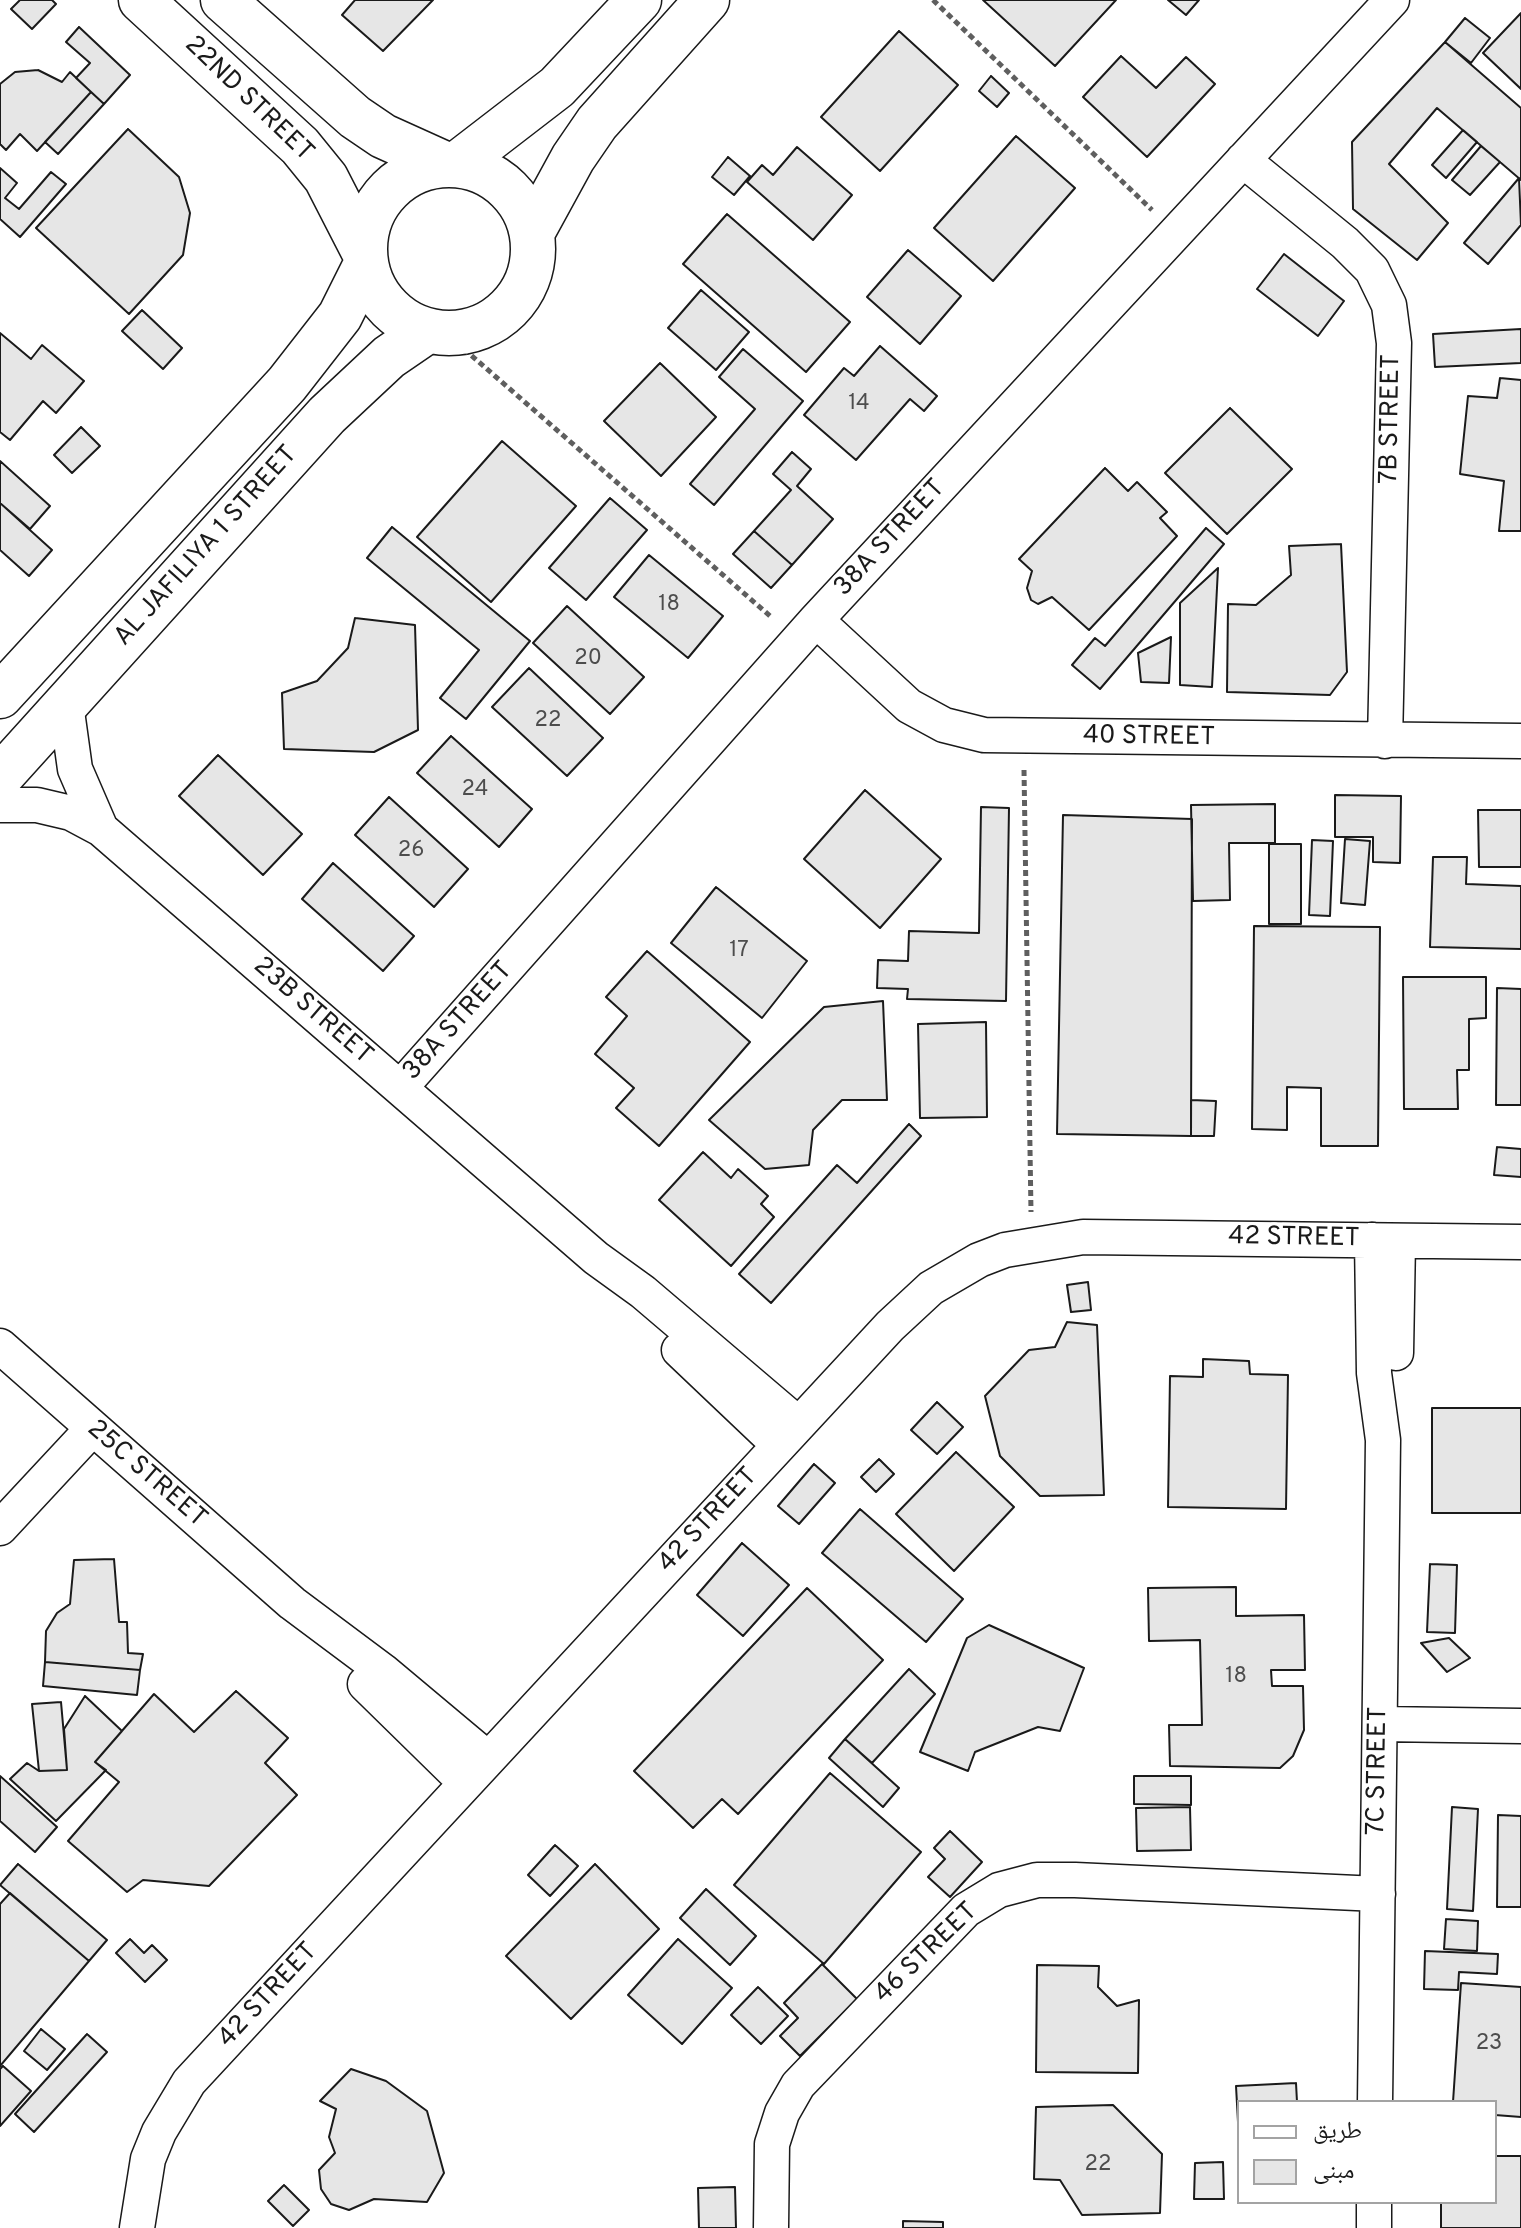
<!DOCTYPE html>
<meta charset="utf-8">
<style>
body{margin:0}
#map{position:relative;width:1521px;height:2228px;overflow:hidden;background:#fff;font-family:Overpass,"Noto Naskh Arabic",sans-serif}
canvas{display:block}
.legend{position:absolute;left:1237px;top:2100px;width:260px;height:104px;box-sizing:border-box;background:#fff;border:2px solid #a3a3a3;margin:0;padding:10px 14px;list-style:none;font-size:24px;color:#1a1a1a}
.legend li{display:flex;align-items:center;gap:16px;height:40px}
.legend b{width:40px;border:2px solid #a3a3a3}
</style>
<div id="map">
<canvas width="1521" height="2228"></canvas>
<ul class="legend">
<li><b style="height:10px;background:#fff"></b>طريق</li>
<li><b style="height:22px;background:#e6e6e6"></b>مبنى</li>
</ul>
</div>
<script>
const g = document.querySelector('canvas').getContext('2d');
g.lineJoin = 'round';
function fill(path, color) { g.fillStyle = color; g.fill(path, 'evenodd'); }
const shape = rows => new Path2D(rows.map(r => 'M' + r).join(''));
function stroke(path, color, width, dash) { g.strokeStyle = color; g.lineWidth = width; g.lineCap = dash ? 'butt' : 'round'; g.setLineDash(dash || []); g.stroke(path); }
function write(font, color, halo, rows, align = 'center') {
  g.font = font + ' Overpass,sans-serif'; g.lineWidth = 6; g.setLineDash([]); g.textBaseline = 'middle'; g.strokeStyle = halo; g.fillStyle = color; for (const [text, x, y, turn = 0] of rows) {
    g.save(); g.translate(x, y); g.rotate((+turn || 0) * Math.PI / 180); g.textAlign = isNaN(turn) ? turn : align; if (halo) g.strokeText(text, 0, 0); g.fillText(text, 0, 0); g.restore();
  }
}
const building = shape([
 [20,0,52,0,56,4,32,29,11,9,20,0],
 [355,0,433,0,383,51,342,15,355,0],
 [983,0,1116,0,1055,66,983,0],
 [1168,0,1199,0,1186,15,1168,0],
 [1521,13,1521,89,1483,53,1521,13],
 [1465,18,1490,38,1471,63,1445,42,1465,18],
 [79,27,130,75,104,104,76,78,90,63,66,42,79,27],
 [899,31,958,85,880,171,821,117,899,31],
 [1445,42,1521,108,1521,180,1437,108,1389,164,1448,223,1417,260,1353,209,1352,142,1445,42],
 [1121,56,1156,88,1186,57,1215,84,1147,157,1083,97,1121,56],
 [38,70,62,82,70,72,91,92,37,151,20,134,6,150,0,144,0,84,15,72,38,70],
 [991,76,1009,93,997,107,979,91,991,76],
 [91,92,104,104,58,154,45,142,91,92],
 [128,129,179,177,190,213,183,255,129,314,36,228,128,129],
 [1463,130,1477,142,1446,178,1432,165,1463,130],
 [1016,136,1075,188,993,281,934,228,1016,136],
 [1481,146,1500,162,1470,195,1452,180,1481,146],
 [797,147,852,195,813,240,747,182,762,165,773,175,797,147],
 [728,157,750,176,734,195,712,177,728,157],
 [0,168,17,183,5,198,19,209,51,172,66,184,20,237,0,219,0,168],
 [1519,178,1521,225,1488,264,1464,243,1519,178],
 [727,214,850,322,806,372,683,264,727,214],
 [908,250,961,296,920,344,867,297,908,250],
 [1284,254,1344,301,1318,336,1257,289,1284,254],
 [701,290,749,332,716,370,668,328,701,290],
 [142,310,182,348,163,369,122,331,142,310],
 [1521,329,1521,363,1435,367,1433,334,1521,329],
 [0,333,31,359,42,345,84,381,56,413,43,401,10,440,0,432,0,333],
 [880,346,937,396,924,411,910,399,856,460,804,415,844,368,854,376,880,346],
 [743,349,803,401,714,505,690,484,755,409,719,377,743,349],
 [660,363,716,417,661,476,604,421,660,363],
 [1500,378,1521,380,1521,531,1499,531,1504,481,1460,474,1468,396,1497,398,1500,378],
 [1230,408,1292,469,1227,534,1165,473,1230,408],
 [81,427,100,446,72,473,54,455,81,427],
 [502,441,576,506,491,602,417,537,502,441],
 [792,452,811,469,797,486,833,519,792,565,754,531,791,490,773,474,792,452],
 [0,461,50,506,30,529,0,503,0,461],
 [1105,468,1128,491,1137,482,1167,512,1160,518,1177,536,1089,630,1052,597,1038,604,1031,600,1027,588,1032,571,1019,559,1105,468],
 [610,498,647,530,586,600,549,568,610,498],
 [0,503,52,550,29,576,0,550,0,503],
 [392,527,530,641,466,719,440,698,479,650,367,558,392,527],
 [1206,528,1224,544,1100,689,1072,665,1095,638,1105,646,1206,528],
 [754,531,792,565,771,588,733,554,754,531],
 [1341,544,1347,672,1330,695,1227,692,1228,604,1256,605,1291,575,1289,546,1341,544],
 [649,555,723,616,688,658,614,597,649,555],
 [1218,568,1212,687,1180,685,1180,603,1218,568],
 [567,606,644,677,610,714,533,643,567,606],
 [355,618,415,625,418,730,374,752,284,749,282,693,317,681,348,648,355,618],
 [1171,637,1169,683,1141,682,1138,653,1171,637],
 [529,668,603,738,567,776,492,707,529,668],
 [451,736,532,809,499,847,417,773,451,736],
 [218,755,302,834,263,875,179,796,218,755],
 [865,790,941,859,880,928,804,859,865,790],
 [1335,795,1401,796,1400,863,1373,862,1373,837,1335,837,1335,795],
 [389,797,468,869,434,907,355,835,389,797],
 [1275,804,1275,843,1229,843,1230,900,1193,901,1191,805,1275,804],
 [981,807,1009,808,1006,1001,907,999,908,989,877,988,878,960,908,961,909,931,979,933,981,807],
 [1478,810,1521,810,1521,867,1479,867,1478,810],
 [1063,815,1192,819,1191,1136,1057,1134,1063,815],
 [1345,839,1370,841,1365,905,1341,903,1345,839],
 [1312,840,1333,841,1330,916,1309,915,1312,840],
 [1269,844,1301,844,1301,924,1269,924,1269,844],
 [1433,857,1467,857,1466,884,1521,886,1521,949,1430,947,1433,857],
 [333,863,414,936,383,971,302,899,333,863],
 [716,887,807,961,762,1018,671,943,716,887],
 [1254,926,1380,927,1378,1146,1321,1146,1321,1088,1287,1087,1287,1130,1252,1129,1254,926],
 [647,951,750,1042,659,1146,616,1108,634,1088,595,1054,627,1016,606,997,647,951],
 [1403,977,1486,977,1486,1018,1469,1019,1469,1070,1457,1070,1458,1109,1404,1109,1403,977],
 [1497,988,1521,989,1521,1105,1496,1105,1497,988],
 [883,1001,887,1100,842,1100,813,1130,809,1165,765,1169,709,1120,824,1007,883,1001],
 [986,1022,987,1117,920,1118,918,1024,986,1022],
 [1191,1100,1216,1101,1214,1136,1191,1136,1191,1100],
 [909,1124,921,1136,771,1303,739,1274,837,1165,857,1183,909,1124],
 [1497,1147,1521,1149,1521,1177,1494,1175,1497,1147],
 [703,1152,731,1178,738,1169,768,1196,761,1204,774,1217,731,1266,659,1200,703,1152],
 [1088,1282,1091,1310,1071,1312,1067,1285,1088,1282],
 [1067,1322,1097,1325,1104,1495,1040,1496,1000,1456,985,1396,1029,1350,1055,1347,1067,1322],
 [1203,1359,1249,1361,1250,1374,1288,1375,1286,1509,1168,1507,1170,1376,1203,1377,1203,1359],
 [937,1402,963,1427,937,1454,911,1430,937,1402],
 [1432,1408,1521,1408,1521,1513,1432,1513,1432,1408],
 [956,1452,1014,1507,954,1571,896,1514,956,1452],
 [879,1459,894,1474,876,1492,861,1477,879,1459],
 [814,1464,835,1483,799,1524,778,1506,814,1464],
 [860,1509,963,1599,926,1642,822,1553,860,1509],
 [742,1543,789,1585,743,1636,697,1595,742,1543],
 [114,1559,119,1622,127,1622,128,1653,143,1654,140,1670,45,1662,46,1631,57,1613,70,1604,74,1560,114,1559],
 [1430,1564,1457,1565,1455,1633,1427,1632,1430,1564],
 [1236,1587,1236,1616,1304,1615,1305,1670,1271,1670,1272,1686,1303,1686,1304,1730,1293,1756,1280,1768,1170,1766,1169,1725,1202,1725,1200,1640,1149,1641,1148,1588,1236,1587],
 [807,1588,883,1660,738,1814,722,1799,693,1828,634,1771,807,1588],
 [989,1625,1084,1668,1060,1731,1038,1727,975,1752,968,1771,920,1752,967,1638,989,1625],
 [1449,1638,1470,1658,1447,1672,1421,1643,1449,1638],
 [45,1662,140,1670,137,1695,43,1686,45,1662],
 [909,1669,935,1694,872,1763,845,1739,909,1669],
 [236,1691,288,1738,265,1763,297,1795,209,1886,143,1880,127,1892,68,1841,119,1782,95,1762,154,1694,194,1732,236,1691],
 [85,1696,122,1731,95,1762,106,1770,56,1821,10,1779,27,1763,39,1771,67,1770,64,1729,85,1696],
 [61,1702,67,1770,39,1771,32,1704,61,1702],
 [845,1739,899,1788,883,1807,829,1758,845,1739],
 [830,1773,921,1852,824,1964,734,1885,830,1773],
 [0,1776,57,1827,35,1852,0,1821,0,1776],
 [1134,1776,1191,1776,1191,1805,1134,1804,1134,1776],
 [1190,1807,1191,1850,1137,1851,1136,1808,1190,1807],
 [1452,1807,1478,1809,1473,1911,1447,1909,1452,1807],
 [1498,1815,1521,1816,1521,1907,1497,1907,1498,1815],
 [950,1831,982,1862,950,1897,928,1877,945,1859,934,1848,950,1831],
 [555,1845,578,1866,550,1896,528,1875,555,1845],
 [18,1864,107,1940,89,1961,0,1885,18,1864],
 [595,1864,659,1929,571,2019,506,1956,595,1864],
 [706,1889,756,1936,730,1965,680,1918,706,1889],
 [10,1893,89,1961,0,2066,0,1904,10,1893],
 [1446,1919,1478,1921,1477,1951,1444,1949,1446,1919],
 [130,1939,144,1953,152,1945,167,1960,145,1982,116,1953,130,1939],
 [678,1939,732,1988,682,2044,628,1995,678,1939],
 [1425,1951,1498,1954,1497,1974,1459,1972,1458,1990,1424,1989,1425,1951],
 [822,1964,857,1999,800,2056,780,2036,798,2018,784,2003,822,1964],
 [1037,1965,1099,1966,1098,1987,1117,2006,1139,2000,1138,2073,1036,2072,1037,1965],
 [1461,1983,1521,1987,1521,2117,1495,2115,1495,2102,1453,2102,1461,1983],
 [758,1987,788,2016,761,2044,731,2015,758,1987],
 [41,2029,65,2049,47,2070,24,2051,41,2029],
 [87,2034,107,2052,34,2132,15,2114,87,2034],
 [3,2066,31,2091,0,2126,0,2069,3,2066],
 [351,2069,386,2081,427,2111,444,2173,427,2202,374,2199,349,2210,331,2204,321,2189,319,2170,335,2153,329,2137,336,2109,320,2101,351,2069],
 [1296,2083,1297,2102,1239,2102,1238,2122,1236,2086,1296,2083],
 [1113,2105,1162,2154,1160,2213,1082,2215,1060,2180,1034,2179,1036,2107,1113,2105],
 [1495,2156,1521,2156,1521,2228,1441,2228,1441,2202,1495,2202,1495,2156],
 [1223,2162,1224,2199,1194,2199,1195,2163,1223,2162],
 [284,2185,309,2210,293,2226,268,2201,284,2185],
 [735,2187,736,2228,699,2228,698,2188,735,2187],
 [903,2221,943,2222,943,2228,903,2228,903,2221]
]);
const path = shape([
 [933,0,1152,210],
 [464,349,770,616],
 [1024,770,1031,1212]
]);
const minor = shape([
 [1243,160,1345,243,1372,270,1389,305,1394,343,1385,741],
 [816,620,909,706,944,725,984,735,1521,741],
 [66,704,75,769,101,829],
 [0,805,37,805,71,813,101,829,596,1258,643,1292,798,1424],
 [400,1088,816,620,1392,0],
 [1372,1240,1374,1373,1383,1440,1375,2102],
 [0,1346,292,1603,383,1671,488,1759],
 [679,1350,779,1445],
 [1396,1353,1398,1241],
 [0,1528,93,1428],
 [365,1684,466,1783],
 [1380,1724,1521,1726],
 [137,2228,148,2159,159,2132,189,2082,890,1326,931,1288,979,1260,1005,1250,1083,1237,1521,1242],
 [771,2228,772,2144,782,2113,798,2085,966,1910,999,1890,1037,1880,1075,1880,1378,1894],
 [1374,2228,1374,2202]
]);
const tertiary = shape([
 [141,0,300,146,326,178,364,252],
 [223,0,355,117,383,136,445,164],
 [457,164,557,87,639,0],
 '365 249a84 84 0 1 1 168 0a84 84 0 1 1-168 0Z',
 [532,233,573,158,597,123,707,0],
 [0,696,287,384,340,316,366,264],
 [0,777,327,415,389,357,427,331]
]);
const numberNames = [
 ["14",859,405],
 ["18",669,606],
 ["20",588,660],
 ["22",548,722],
 ["24",475,791],
 ["26",411,852],
 ["17",739,952],
 ["18",1236,1678],
 ["23",1489,2045],
 ["22",1098,2166]
];
const streetNames = [
 ["22ND STREET",248,100,44],
 ["7B STREET",1392,419,-89],
 ["38A STREET",891,539,-47],
 ["AL JAFILIYA 1 STREET",207,547,-48],
 ["40 STREET",1149,738,1],
 ["23B STREET",312,1012,41],
 ["38A STREET",459,1022,-48],
 ["42 STREET",1294,1239,1],
 ["25C STREET",146,1475,41],
 ["42 STREET",709,1521,-47],
 ["7C STREET",1379,1771,-89],
 ["46 STREET",927,1954,-44],
 ["42 STREET",269,1996,-47]
];
fill(building, '#e6e6e6');
stroke(building, '#1a1a1a', 2);
stroke(minor, '#1a1a1a', 37);
stroke(tertiary, '#1a1a1a', 47);
stroke(path, '#5f5f5f', 5, [6, 4]);
stroke(minor, '#fff', 34);
stroke(tertiary, '#fff', 44);
write('22px', '#4d4d4d', null, numberNames);
write('26px', '#1a1a1a', '#fff', streetNames);
</script>
